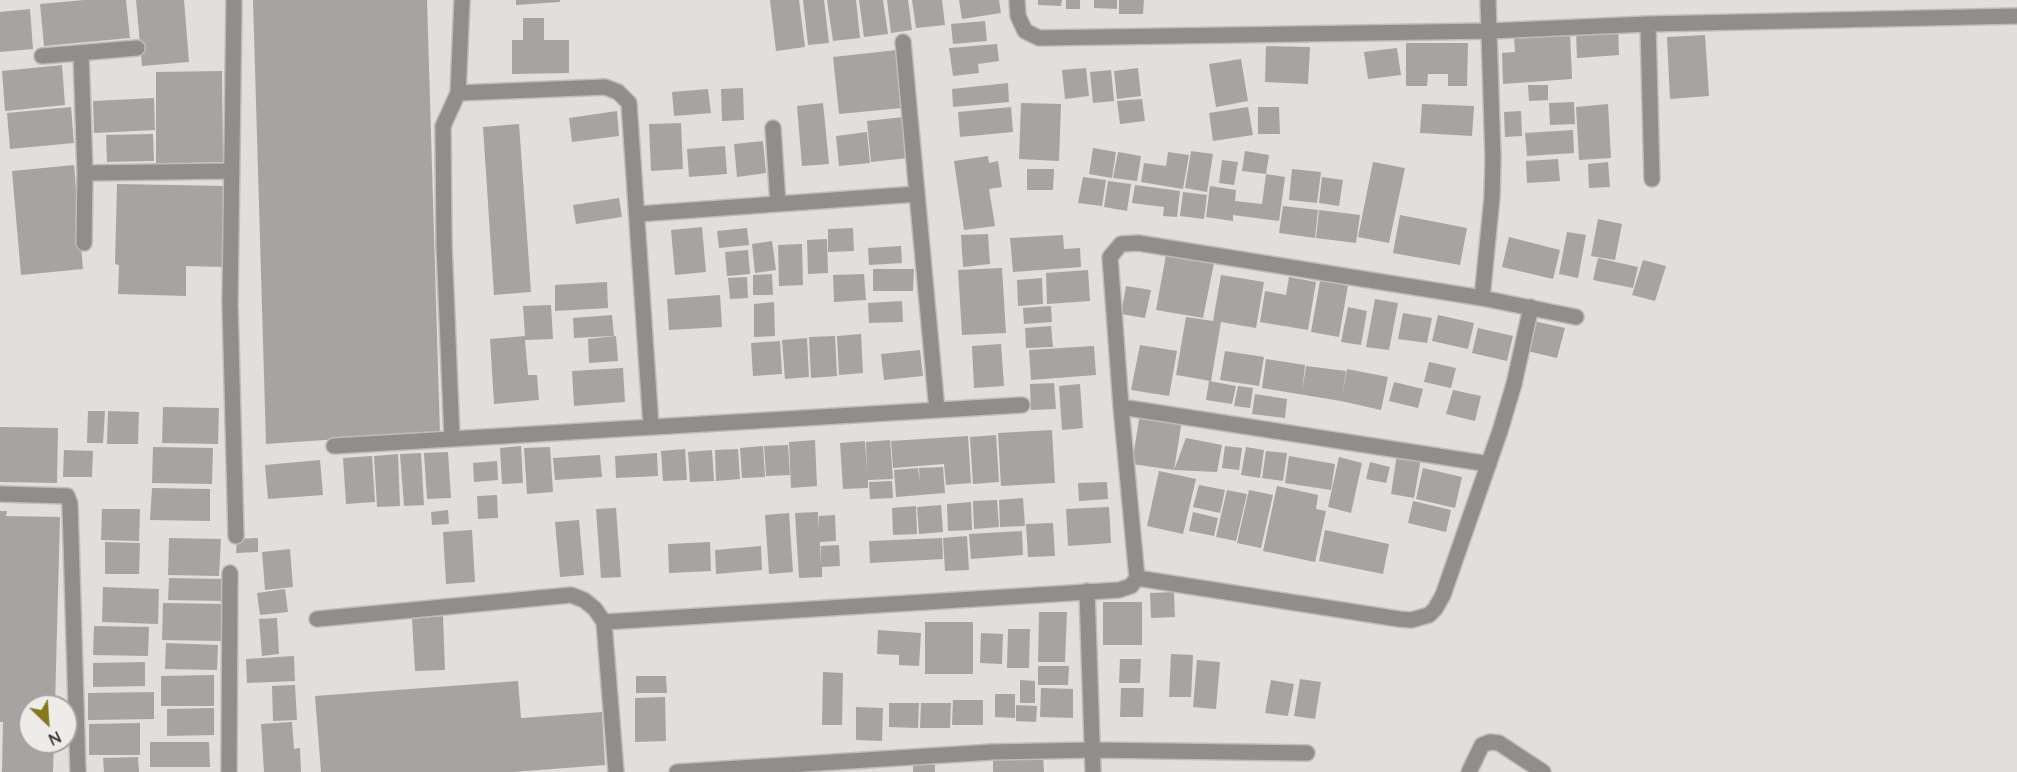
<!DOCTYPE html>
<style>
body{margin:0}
#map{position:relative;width:2017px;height:772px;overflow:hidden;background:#e0dfdc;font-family:Quicksand,sans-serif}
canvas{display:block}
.north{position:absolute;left:18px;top:694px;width:60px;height:60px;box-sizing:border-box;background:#edece9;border:2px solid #a4a3a1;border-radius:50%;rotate:155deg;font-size:16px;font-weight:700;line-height:24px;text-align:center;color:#373635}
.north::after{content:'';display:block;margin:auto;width:21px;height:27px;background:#85781d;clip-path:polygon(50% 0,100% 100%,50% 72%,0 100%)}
</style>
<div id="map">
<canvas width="2017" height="772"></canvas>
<div class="north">N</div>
</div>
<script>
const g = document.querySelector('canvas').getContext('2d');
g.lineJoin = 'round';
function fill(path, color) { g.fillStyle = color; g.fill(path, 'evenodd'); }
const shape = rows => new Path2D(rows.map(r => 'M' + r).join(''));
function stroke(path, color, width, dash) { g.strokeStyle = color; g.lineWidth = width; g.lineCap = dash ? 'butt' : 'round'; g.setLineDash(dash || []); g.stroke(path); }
const building = shape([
 [84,0,126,0,130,38,44,46,40,4],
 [136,0,184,0,189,62,142,66],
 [253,0,427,0,440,435,354,438,266,444],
 [516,0,560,0,560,2,516,5],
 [770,0,799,0,805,47,776,51],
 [803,0,824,0,829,43,808,45],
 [827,0,856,0,860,38,833,41],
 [859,0,883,0,888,34,864,37],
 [887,0,908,0,912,30,891,33],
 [912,0,942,0,945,25,916,28],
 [959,0,999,0,1001,13,962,19],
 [1038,0,1062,0,1061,6,1038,5],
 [1066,0,1080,0,1080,9,1066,9],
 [1094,0,1117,0,1117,9,1094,8],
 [1119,0,1144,0,1143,14,1119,14],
 [30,9,33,49,0,52,0,12],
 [523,18,544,18,544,40,569,40,569,73,512,74,512,40,523,40],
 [985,21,987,41,953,44,951,24],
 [1618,28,1619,55,1577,58,1576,31],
 [1570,32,1572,79,1503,84,1502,53,1515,52,1514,36],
 [1705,35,1709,96,1670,99,1667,37],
 [1406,43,1468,43,1467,86,1448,86,1448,74,1428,74,1427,86,1406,86],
 [997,44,999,61,978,64,979,73,953,76,949,48],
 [1266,46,1310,47,1308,84,1265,82],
 [1397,48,1401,75,1368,79,1364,52],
 [897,50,902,108,839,114,833,57],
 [1241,59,1248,101,1216,107,1209,64],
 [62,65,65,105,5,111,2,71],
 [1086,68,1089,96,1065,99,1062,70],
 [1138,68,1141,96,1117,99,1114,71],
 [1111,70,1114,101,1093,103,1090,72],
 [222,71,223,162,156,164,156,72],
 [1008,83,1009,102,953,107,952,89],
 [1528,85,1548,85,1548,100,1529,101],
 [743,88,744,120,722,121,721,89],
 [708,89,711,113,674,116,672,92],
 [154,98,155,130,94,133,93,101],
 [1142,99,1145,121,1120,124,1117,101],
 [1574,102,1575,124,1550,125,1549,103],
 [823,103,829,164,802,166,797,106],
 [1021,103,1061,104,1059,161,1019,159],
 [1422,104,1474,106,1472,136,1420,133],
 [1608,104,1611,158,1579,160,1576,107],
 [71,107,74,143,10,149,7,113],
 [1011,107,1013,132,960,137,958,112],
 [1248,107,1253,135,1213,141,1209,113],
 [1258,107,1279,107,1280,134,1258,134],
 [617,111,619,136,572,142,569,118],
 [1521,111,1522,136,1505,137,1504,112],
 [904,117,908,158,871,162,867,121],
 [681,123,683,169,651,171,649,124],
 [519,124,531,292,494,295,483,127],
 [1573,130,1574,153,1527,156,1525,133],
 [867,132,870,163,839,166,836,136],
 [153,134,154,161,107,162,106,135],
 [763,141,766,173,737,177,734,144],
 [725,146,727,174,689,177,687,149],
 [1093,148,1116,152,1112,178,1089,174],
 [1191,151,1213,154,1207,192,1185,188],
 [1245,151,1269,155,1266,174,1285,177,1279,221,1233,215,1233,221,1206,217,1210,186,1236,190,1235,201,1262,204,1266,174,1242,171],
 [1118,152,1141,156,1137,181,1113,178],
 [1168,152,1189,155,1183,189,1141,182,1144,163,1166,166],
 [988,156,989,163,998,161,1002,187,989,189,995,226,964,230,954,161],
 [1558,159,1560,181,1527,183,1526,161],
 [1222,160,1238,162,1234,185,1219,183],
 [1373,162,1405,168,1389,243,1358,237],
 [1608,162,1610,187,1589,188,1588,164],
 [74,165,83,269,21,275,12,171],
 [1027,169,1054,169,1053,190,1027,190],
 [1292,169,1321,172,1317,203,1289,200],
 [1083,177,1106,180,1102,206,1078,203],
 [1322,177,1343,180,1339,206,1319,203],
 [1108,181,1131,184,1127,211,1104,207],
 [117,184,225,186,222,267,186,266,186,296,118,294,119,265,115,264],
 [1135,185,1180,191,1177,217,1163,216,1164,207,1132,203],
 [1183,192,1207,195,1204,219,1180,216],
 [619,198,622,217,576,224,573,205],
 [1283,206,1318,210,1315,238,1279,233],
 [1319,210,1360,215,1356,243,1316,238],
 [1400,215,1467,228,1460,265,1393,253],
 [1598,219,1622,224,1615,260,1591,256],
 [702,227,706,272,675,275,671,230],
 [747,228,749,245,719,248,717,231],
 [853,228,854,251,828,252,828,229],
 [1567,232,1586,235,1578,278,1559,274],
 [988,234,990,264,963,267,961,235],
 [1063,235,1064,249,1080,248,1081,267,1013,272,1010,238],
 [1509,237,1560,250,1553,279,1502,267],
 [827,239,828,273,808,274,807,240],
 [772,241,776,270,755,273,752,244],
 [802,244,803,285,779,286,778,245],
 [901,246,902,263,869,265,868,248],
 [748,250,750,274,727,276,725,252],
 [1166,255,1214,263,1203,318,1156,310],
 [1598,258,1638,267,1633,288,1593,280],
 [1643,260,1666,266,1655,301,1632,295],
 [1002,268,1006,333,962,335,958,270],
 [873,269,914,269,913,291,873,291],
 [1088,270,1090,301,1047,304,1046,273],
 [772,274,773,295,753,295,753,275],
 [864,274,866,300,834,302,833,275],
 [1221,275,1264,282,1256,328,1221,322,1211,381,1176,375,1186,317,1213,321],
 [747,277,748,298,730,299,728,278],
 [1289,277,1316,282,1308,330,1260,322,1265,291,1286,295],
 [1042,278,1043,304,1018,306,1017,280],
 [1320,281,1348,285,1339,337,1311,332],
 [607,282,608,308,555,311,555,285],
 [1126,286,1151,290,1145,318,1121,314],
 [720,295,722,327,669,330,667,299],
 [1375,299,1398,303,1389,350,1366,347],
 [902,301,903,322,869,323,868,303],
 [774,302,775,336,754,337,754,304],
 [551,305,553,339,525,340,528,375,537,375,539,400,494,404,490,339,525,336,523,306],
 [1051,306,1052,322,1024,324,1023,308],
 [1348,307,1367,311,1361,345,1341,342],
 [1403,313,1432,318,1427,343,1398,339],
 [612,315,614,336,574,338,573,318],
 [1438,315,1474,323,1468,349,1432,341],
 [1534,321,1565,328,1557,358,1527,351],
 [1051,326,1053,347,1026,348,1025,328],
 [1478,328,1513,336,1507,361,1472,353],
 [861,334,863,373,839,375,837,336],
 [616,336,618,361,589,363,588,339],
 [835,336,837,376,811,378,809,337],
 [807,338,809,377,785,379,782,340],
 [780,341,782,374,753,376,751,343],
 [1001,344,1004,386,974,388,972,346],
 [1140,345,1177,351,1169,396,1131,390],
 [1094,346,1096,375,1031,380,1029,350],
 [920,350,923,376,884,380,881,354],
 [1225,351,1264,357,1259,386,1220,380],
 [1266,359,1305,365,1302,392,1306,366,1346,371,1342,397,1347,369,1388,377,1381,410,1341,401,1262,388],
 [1429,362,1456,368,1451,388,1424,382],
 [623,368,625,402,574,406,572,371],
 [1209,381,1236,386,1232,404,1206,400],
 [1394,382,1423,389,1418,408,1389,401],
 [1054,383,1056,409,1031,410,1030,384],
 [1080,384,1083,428,1062,430,1059,386],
 [1238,386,1253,388,1250,408,1234,406],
 [1453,390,1481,396,1475,421,1446,414],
 [1255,394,1287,399,1285,418,1252,414],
 [163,407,219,408,218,444,162,443],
 [88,411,105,411,103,443,87,443],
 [108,411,139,412,138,444,107,444],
 [1140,413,1182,420,1174,470,1132,464],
 [0,427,58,428,57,483,0,482],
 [1052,430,1055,483,1001,486,998,433],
 [996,435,999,482,973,484,970,437],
 [968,436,971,483,946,485,944,464,893,468,891,441],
 [1186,438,1222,445,1217,472,1174,470],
 [815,440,817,486,791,488,789,442],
 [890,440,893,479,868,480,868,488,843,489,840,443,865,441,867,472,866,442],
 [788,445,790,475,766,476,764,446],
 [521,446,523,483,502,484,500,448],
 [763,446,765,477,742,478,740,448],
 [1225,446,1242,448,1239,470,1222,468],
 [153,447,213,448,212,484,152,483],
 [550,447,553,492,527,494,524,448],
 [1246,447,1264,450,1260,478,1241,475],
 [685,449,687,480,663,481,661,451],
 [738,449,740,479,716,481,715,450],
 [64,450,93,451,92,477,63,477],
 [712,450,714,481,690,482,688,452],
 [1266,451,1287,453,1283,481,1262,478],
 [448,452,451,498,427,499,424,453],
 [421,453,424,505,404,506,400,454],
 [657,453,658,476,616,478,615,456],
 [398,454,400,506,377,507,374,456],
 [1397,454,1421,458,1414,498,1391,494],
 [600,455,602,477,555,480,553,458],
 [372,456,375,502,346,504,343,458],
 [1289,456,1335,464,1331,490,1285,483],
 [1339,457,1362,463,1351,513,1328,507],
 [320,460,323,495,268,499,265,465],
 [497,461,498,480,474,482,473,463],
 [1370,462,1390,467,1386,483,1366,479],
 [943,467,945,493,896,497,894,470,918,468,920,483,919,468],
 [1423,468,1462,477,1455,508,1416,499],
 [1159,471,1196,479,1183,534,1147,526],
 [892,481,893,498,870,499,869,482],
 [1107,482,1108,499,1079,501,1078,483],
 [1199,485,1225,490,1220,513,1193,507],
 [1277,486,1318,495,1316,509,1326,511,1315,562,1263,551],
 [152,488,210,489,210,521,150,520],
 [1227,490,1247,494,1236,541,1216,537],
 [1249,490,1273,495,1261,548,1237,543],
 [497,495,498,518,478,519,477,496],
 [1023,498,1025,526,1000,527,999,500],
 [997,500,999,527,974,529,973,501],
 [1413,501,1451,510,1446,532,1408,523],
 [971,502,972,530,948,531,947,504],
 [941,505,943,532,919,534,917,507],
 [916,506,917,534,893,535,892,508],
 [1109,507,1111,543,1068,546,1066,509],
 [616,508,621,577,601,578,596,509],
 [102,509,140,509,139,541,101,540],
 [448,510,449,524,432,525,431,512],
 [0,511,7,511,6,516,60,517,55,706,30,706,30,742,54,742,53,772,2,772,3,722,0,722],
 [818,512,819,530,819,516,835,515,836,541,820,542,821,564,821,546,839,545,840,566,822,567,822,577,799,578,795,513],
 [1193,512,1218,518,1214,536,1189,531],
 [789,513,793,572,769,574,765,515],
 [579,520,584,575,560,577,555,522],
 [1053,523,1055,556,1028,557,1026,524],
 [472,530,475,582,446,584,443,532],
 [1325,530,1389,544,1383,574,1319,561],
 [1022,531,1023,555,971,559,969,534],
 [967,536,969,570,945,571,943,538],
 [169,538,221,539,219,576,168,575],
 [258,538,258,552,236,553,237,539],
 [942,538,943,559,870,563,869,541],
 [105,542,140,543,139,574,105,574],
 [710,542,711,571,669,573,668,544],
 [761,546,762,570,716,574,715,550],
 [290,549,293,587,265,590,262,552],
 [169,578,223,579,223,601,168,600],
 [103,587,159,589,158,624,102,622],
 [285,589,288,612,260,615,257,593],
 [1174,592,1175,617,1151,618,1150,593],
 [1103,602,1142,602,1142,645,1103,645],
 [163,603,223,604,222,641,162,640],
 [1039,612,1067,612,1065,662,1038,662],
 [443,616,445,670,415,671,412,619],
 [277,618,279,654,262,656,259,619],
 [925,622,973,622,973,674,925,674],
 [94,626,149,627,148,656,93,655],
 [1008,629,1030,629,1029,668,1007,668],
 [878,630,921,633,919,666,899,665,899,655,877,654],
 [981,633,1003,634,1002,664,980,663],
 [166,643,218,645,217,670,165,669],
 [1171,654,1193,655,1191,697,1169,697],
 [294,656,295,681,247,683,246,659],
 [1120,659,1141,659,1140,683,1119,683],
 [1197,660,1220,662,1216,709,1193,707],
 [145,662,145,686,93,687,93,663],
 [1038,666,1069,666,1068,685,1038,685],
 [823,672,843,673,842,725,822,725],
 [214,675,214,706,161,706,161,676],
 [636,676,666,676,667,693,636,693],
 [1300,679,1321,682,1315,719,1294,716],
 [1020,680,1035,681,1035,703,1020,703],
 [1271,680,1294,684,1288,716,1265,713],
 [518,681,521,718,602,712,605,765,513,772,321,772,315,696],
 [295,685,297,720,273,721,272,686],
 [1041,688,1073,689,1073,718,1040,717],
 [1121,688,1144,688,1143,717,1120,717],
 [154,692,154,719,88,720,88,693],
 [995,694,1015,694,1015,718,995,717],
 [665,697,666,741,635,742,635,698],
 [953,700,983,700,983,725,952,725],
 [889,703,919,703,918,728,889,727],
 [921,703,951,703,950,728,920,728],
 [1016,705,1037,706,1036,722,1016,721],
 [856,707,883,708,882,741,856,740],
 [214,708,214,735,167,736,167,709],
 [292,722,294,749,300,748,301,772,264,772,261,724],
 [140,723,140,755,89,755,89,724],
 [150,742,209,742,210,767,150,767],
 [1043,756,1044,772,993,772,993,759],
 [138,757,139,772,104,772,103,758],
 [913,765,935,765,935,772,913,772]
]);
const minor = shape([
 [234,0,230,304,236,536],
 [1017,0,1018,16,1025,31,1039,38,1490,31,1648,24,2017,16],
 [1648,24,1652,179],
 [903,42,937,410],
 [81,53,85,173,84,243],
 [42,56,137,48],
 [458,93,605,87,618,92,629,103,651,426],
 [773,128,778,204],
 [85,173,232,171],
 [638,214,917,194],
 [1482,298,1492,197,1493,158,1488,0],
 [1121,407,1489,464],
 [452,438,444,244,443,126,458,93,462,0],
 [334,446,1022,405],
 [0,494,67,496,70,504,78,772],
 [1137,578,1399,619,1411,620,1429,615,1435,609,1443,595,1500,431,1514,384,1531,307],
 [1087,591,1093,772],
 [317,619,571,595,584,600,595,609,604,622,616,772],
 [604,622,1119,590,1131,586,1137,578,1121,407,1110,257,1121,244,1138,243,1482,298,1576,317],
 [229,772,230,573],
 [677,772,992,752,1093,750,1307,753],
 [1469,772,1482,745,1490,742,1499,743,1543,772]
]);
fill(building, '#a7a3a2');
stroke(minor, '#bebdbb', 18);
stroke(minor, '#908e8d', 15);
</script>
